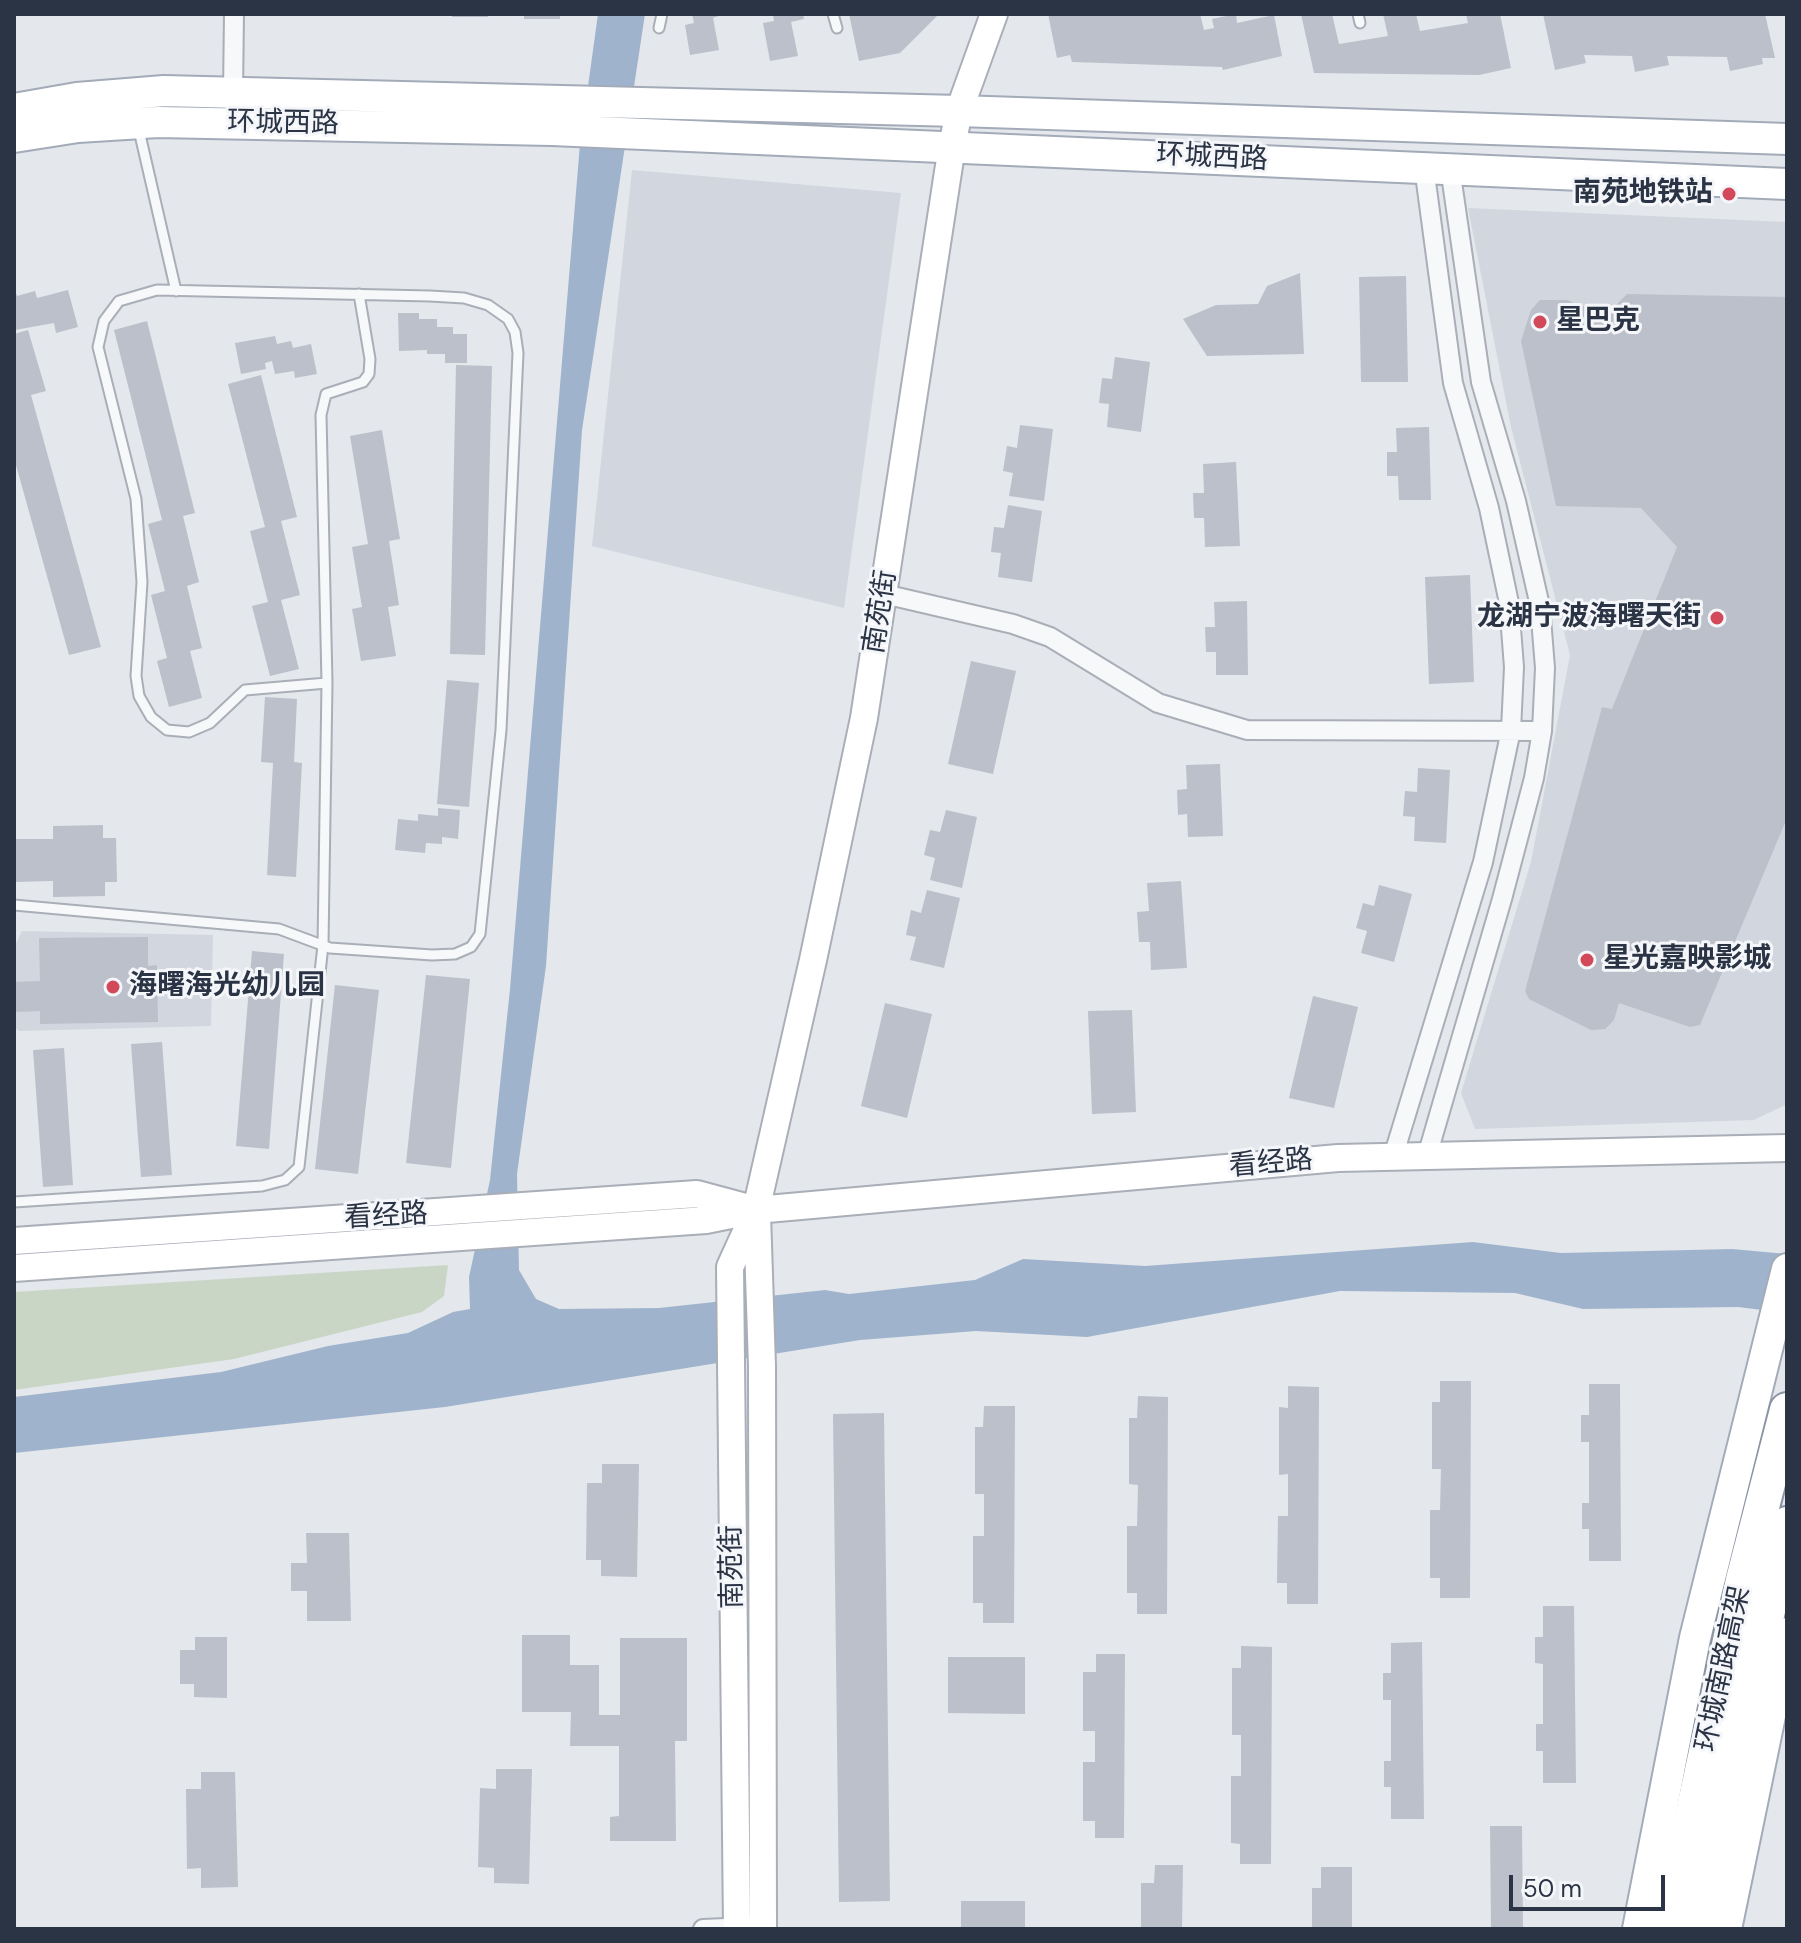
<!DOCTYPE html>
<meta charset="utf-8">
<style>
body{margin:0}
#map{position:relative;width:1801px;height:1943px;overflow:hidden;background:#e4e7ec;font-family:"DM Sans",sans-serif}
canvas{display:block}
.frame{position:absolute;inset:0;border:16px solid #2b3445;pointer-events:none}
.scale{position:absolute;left:1509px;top:1875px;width:156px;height:36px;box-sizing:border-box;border:4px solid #2b3445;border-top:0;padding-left:10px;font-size:24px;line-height:28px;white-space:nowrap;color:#2b3445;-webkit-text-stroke:6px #f4f6f9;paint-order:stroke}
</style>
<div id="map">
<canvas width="1801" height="1943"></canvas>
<div class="frame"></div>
<div class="scale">50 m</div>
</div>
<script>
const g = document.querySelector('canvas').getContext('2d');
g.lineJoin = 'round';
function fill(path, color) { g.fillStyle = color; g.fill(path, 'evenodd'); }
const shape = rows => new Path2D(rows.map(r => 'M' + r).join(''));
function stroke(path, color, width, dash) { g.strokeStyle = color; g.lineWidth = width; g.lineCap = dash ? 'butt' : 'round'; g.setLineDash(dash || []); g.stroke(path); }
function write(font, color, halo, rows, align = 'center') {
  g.font = font + ' "DM Sans","Noto Sans SC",sans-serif'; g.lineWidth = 6; g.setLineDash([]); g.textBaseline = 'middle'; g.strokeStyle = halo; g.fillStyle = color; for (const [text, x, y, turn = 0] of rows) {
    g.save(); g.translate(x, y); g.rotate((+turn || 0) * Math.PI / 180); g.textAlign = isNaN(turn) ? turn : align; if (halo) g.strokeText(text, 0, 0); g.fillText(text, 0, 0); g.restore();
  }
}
const built = shape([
 [632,170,901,193,844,608,592,546],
 [1468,208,1787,222,1787,1104,1754,1120,1475,1129,1461,1093,1531,862,1570,655,1511,427],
 [22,931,213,935,211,1026,19,1031,14,1027,14,948]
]);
const green = shape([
 [448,1265,444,1296,422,1312,234,1359,14,1390,14,1292]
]);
const water = shape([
 [598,14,645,14,582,430,546,966,517,1174,519,1270,536,1299,559,1309,659,1308,825,1290,849,1294,975,1280,1023,1259,1145,1266,1473,1242,1561,1253,1732,1249,1787,1254,1787,1313,1738,1307,1583,1309,1515,1293,1340,1291,1087,1337,976,1331,860,1340,445,1407,14,1453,14,1397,221,1372,328,1346,408,1333,453,1312,470,1309,469,1277,490,1180,510,989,580,144]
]);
const building = shape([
 [452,14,488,14,488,17,452,17],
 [524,14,560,14,560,19,524,19],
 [692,14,724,14,713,18,719,50,690,55,685,25,694,23],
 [773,14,803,14,804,19,791,22,798,56,770,61,763,23,774,21],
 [849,14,939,14,900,53,859,61],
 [1048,14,1200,14,1204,30,1214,28,1212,19,1236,14,1237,23,1274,15,1282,56,1223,70,1222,67,1072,62,1070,55,1057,58],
 [1301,14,1332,14,1339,44,1388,36,1383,14,1416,14,1420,31,1468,23,1466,14,1500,14,1511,68,1479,75,1314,73],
 [1543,14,1765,14,1775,58,1762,58,1763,64,1730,71,1727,57,1667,56,1669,65,1635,72,1632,56,1584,55,1586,63,1555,70],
 [1300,273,1304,354,1207,356,1183,319,1216,305,1258,304,1267,286],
 [1406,276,1408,382,1361,382,1359,277],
 [14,287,17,296,35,291,37,298,68,290,78,327,56,333,54,323,15,330],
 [1627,294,1787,297,1787,818,1700,1025,1690,1027,1619,1003,1614,1020,1605,1029,1591,1030,1529,999,1525,991,1602,707,1612,709,1677,547,1641,508,1556,506,1521,341,1531,310,1540,300,1568,300,1579,306,1615,306],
 [398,313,419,313,419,319,437,319,437,327,453,327,453,334,467,334,467,363,445,363,445,354,427,354,427,350,399,351],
 [147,321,195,513,183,516,199,582,187,586,202,648,190,651,202,698,169,707,157,661,167,658,151,595,165,591,148,524,162,520,114,330],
 [28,330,46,391,31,395,101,647,69,655,14,458,14,334],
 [275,336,277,344,291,341,293,348,311,344,317,374,295,378,294,371,275,374,272,361,265,363,266,369,241,374,235,343],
 [1115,357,1150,362,1141,432,1107,427,1109,404,1099,403,1102,378,1112,379],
 [456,365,492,366,485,655,450,654],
 [261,375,297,517,281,521,300,595,281,600,299,669,270,676,252,606,268,602,250,531,265,527,228,384],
 [1020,425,1053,429,1044,501,1009,496,1013,473,1003,471,1007,446,1017,448],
 [1429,427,1431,500,1399,500,1398,476,1387,476,1387,452,1397,452,1396,428],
 [382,430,400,539,389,541,399,605,388,607,396,656,361,661,352,609,362,607,352,547,368,544,350,436],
 [1236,462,1240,546,1205,547,1204,518,1194,518,1193,493,1204,493,1203,464],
 [1008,505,1042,511,1032,582,998,577,1001,553,991,552,994,527,1004,528],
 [1470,575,1474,682,1429,684,1425,577],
 [1247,601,1248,675,1216,675,1216,652,1206,652,1205,627,1215,627,1214,602],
 [971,661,1016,671,993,774,948,764],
 [447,680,479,683,469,807,437,804],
 [265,697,297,699,294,762,302,763,296,877,267,875,273,763,261,762],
 [1220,764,1223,836,1188,837,1187,814,1178,815,1177,790,1187,789,1186,765],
 [1418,768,1450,770,1446,843,1414,841,1415,817,1403,816,1405,791,1417,792],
 [438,808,460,810,458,839,442,837,442,844,426,843,425,853,395,850,398,819,418,821,418,814,438,816],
 [946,810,977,817,962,888,930,880,935,858,924,855,930,830,940,832],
 [103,825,103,838,116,838,117,882,105,882,105,896,53,897,53,881,14,882,14,839,53,839,53,826],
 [1181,881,1187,968,1151,970,1150,942,1139,942,1137,912,1149,911,1147,883],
 [1379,885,1412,894,1394,962,1361,953,1367,931,1356,928,1363,903,1374,906],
 [927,890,960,898,944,968,910,960,916,937,906,935,911,910,921,913],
 [148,937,148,966,157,965,158,1022,40,1024,40,1011,15,1012,14,982,40,981,39,938],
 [252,951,284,954,269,1149,236,1146],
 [426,975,470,979,451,1168,406,1163],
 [335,985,379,990,358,1174,315,1169],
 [1313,996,1358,1007,1334,1108,1289,1098],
 [885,1003,932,1014,907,1118,861,1106],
 [1132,1010,1136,1112,1092,1114,1088,1011],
 [162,1042,172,1175,141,1177,131,1044],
 [64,1048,73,1185,43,1187,33,1050],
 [1440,1381,1471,1381,1470,1598,1440,1598,1440,1578,1430,1578,1430,1510,1440,1510,1441,1469,1432,1469,1432,1402,1440,1402],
 [1589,1384,1620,1384,1621,1561,1589,1561,1589,1529,1582,1529,1582,1503,1589,1503,1589,1442,1581,1442,1581,1415,1589,1415],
 [1288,1386,1319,1387,1318,1604,1287,1604,1287,1583,1277,1583,1278,1516,1288,1516,1288,1474,1279,1475,1279,1407,1288,1408],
 [1138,1396,1168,1397,1167,1614,1137,1614,1137,1593,1127,1593,1127,1526,1137,1526,1138,1485,1129,1484,1129,1418,1137,1418],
 [984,1406,1015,1406,1014,1623,983,1623,983,1603,973,1603,973,1536,984,1536,984,1494,975,1494,975,1427,983,1427],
 [884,1413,890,1901,839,1902,833,1414],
 [602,1464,639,1464,637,1577,601,1576,601,1560,586,1560,587,1483,602,1483],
 [306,1533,349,1533,351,1621,307,1621,307,1591,291,1591,291,1563,307,1563],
 [1543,1606,1574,1606,1576,1783,1543,1783,1543,1751,1536,1751,1536,1724,1543,1724,1543,1664,1535,1663,1535,1637,1543,1637],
 [522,1635,570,1635,570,1665,599,1665,599,1715,620,1715,620,1638,687,1638,687,1741,675,1741,676,1841,610,1841,610,1817,619,1816,619,1746,570,1746,571,1712,522,1712],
 [195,1637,227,1637,227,1698,194,1697,194,1684,180,1684,180,1650,195,1650],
 [1422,1642,1424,1819,1391,1819,1391,1787,1384,1787,1384,1761,1391,1761,1391,1700,1383,1700,1383,1673,1391,1673,1391,1643],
 [1241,1646,1272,1647,1271,1864,1240,1864,1240,1844,1231,1843,1231,1776,1241,1776,1241,1735,1232,1735,1232,1668,1241,1668],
 [1096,1654,1125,1654,1124,1838,1095,1838,1095,1821,1083,1821,1083,1762,1095,1762,1095,1731,1083,1731,1083,1672,1096,1672],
 [948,1657,1025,1657,1025,1714,948,1713],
 [496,1769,532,1769,529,1884,494,1883,494,1868,478,1867,480,1788,496,1789],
 [201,1772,235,1772,238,1887,201,1888,201,1868,187,1869,186,1789,201,1789],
 [1490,1826,1522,1826,1523,1929,1491,1929],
 [1155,1865,1183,1865,1182,1929,1141,1929,1141,1883,1154,1883],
 [1321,1867,1352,1867,1352,1929,1312,1929,1312,1888,1321,1888],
 [961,1901,1025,1901,1025,1929,961,1929]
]);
const lane = shape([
 [833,14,837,28],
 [1358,14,1360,23],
 [659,28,662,14],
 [138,126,176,291],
 [14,905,279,929,330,948,432,955,455,954,471,947,480,934,501,730,518,353,515,332,508,319,488,305,464,298,430,296,157,290,119,301,104,321,98,347,136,499,142,582,136,676,139,696,151,717,167,730,189,732,210,723,245,690,327,683],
 [14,1202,262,1186,285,1180,299,1167,323,945,327,683,321,415,326,394,363,382,369,374,370,359,359,294]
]);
const street = shape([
 [233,92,234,14],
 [884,594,1013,624,1050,637,1158,703,1247,730,1542,731],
 [1427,1156,1502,899,1534,778,1542,731,1545,668,1540,606,1516,501,1481,382,1450,168],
 [1393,1157,1483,862,1511,730,1514,667,1509,603,1489,508,1453,383,1424,167],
 [703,1929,748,1927]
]);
const secondary = shape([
 [757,1214,762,1366,763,1929],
 [14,1241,697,1194,749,1208],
 [14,1268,706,1220,756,1210,1338,1158,1787,1148],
 [737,1929,730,1267,756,1210,813,960,864,718,952,146,959,111,994,14]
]);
const primary = shape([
 [14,109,77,98,164,91,959,111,1787,139],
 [14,137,78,127,158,122,552,130,1787,184],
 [1638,1929,1695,1638,1787,1269],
 [1726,1929,1787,1633]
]);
const highway = shape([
 [1668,1929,1743,1580,1787,1410],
 [1698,1929,1787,1524]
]);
const markers = [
 [1729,194,8,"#d1495b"],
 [1540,322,8,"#d1495b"],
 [1717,618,8,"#d1495b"],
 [1587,960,8,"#d1495b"],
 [113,987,8,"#d1495b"]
];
const streetNames = [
 ["环城西路",283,124,1],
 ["环城西路",1212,158,3],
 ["南苑街",881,612,-81],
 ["看经路",1271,1164,-5],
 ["看经路",386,1217,-3],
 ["南苑街",733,1567,-91],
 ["环城南路高架",1724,1669,-78]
];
const poiNames = [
 ["南苑地铁站",1713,194,"right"],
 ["星巴克",1556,322],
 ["龙湖宁波海曙天街",1701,618,"right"],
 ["星光嘉映影城",1603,960],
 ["海曙海光幼儿园",129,987]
];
fill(built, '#d2d6de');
fill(green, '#c9d6c5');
fill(water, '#9fb4cc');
fill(building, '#bbc0ca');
stroke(lane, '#a9aeb7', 13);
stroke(street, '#a9aeb7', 22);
stroke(secondary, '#a9aeb7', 30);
stroke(primary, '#a3abb8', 34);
stroke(highway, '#8b94a3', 38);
stroke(lane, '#f7f8fa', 9);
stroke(street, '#f7f8fa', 18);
stroke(secondary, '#fff', 26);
stroke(primary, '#fff', 30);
stroke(highway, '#fff', 34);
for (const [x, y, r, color] of markers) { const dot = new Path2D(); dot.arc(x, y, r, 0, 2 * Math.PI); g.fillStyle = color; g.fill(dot); stroke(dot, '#f4f6f9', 3); }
write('28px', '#2b3445', '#f4f6f9', streetNames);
write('bold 28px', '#2b3445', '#f4f6f9', poiNames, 'left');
</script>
